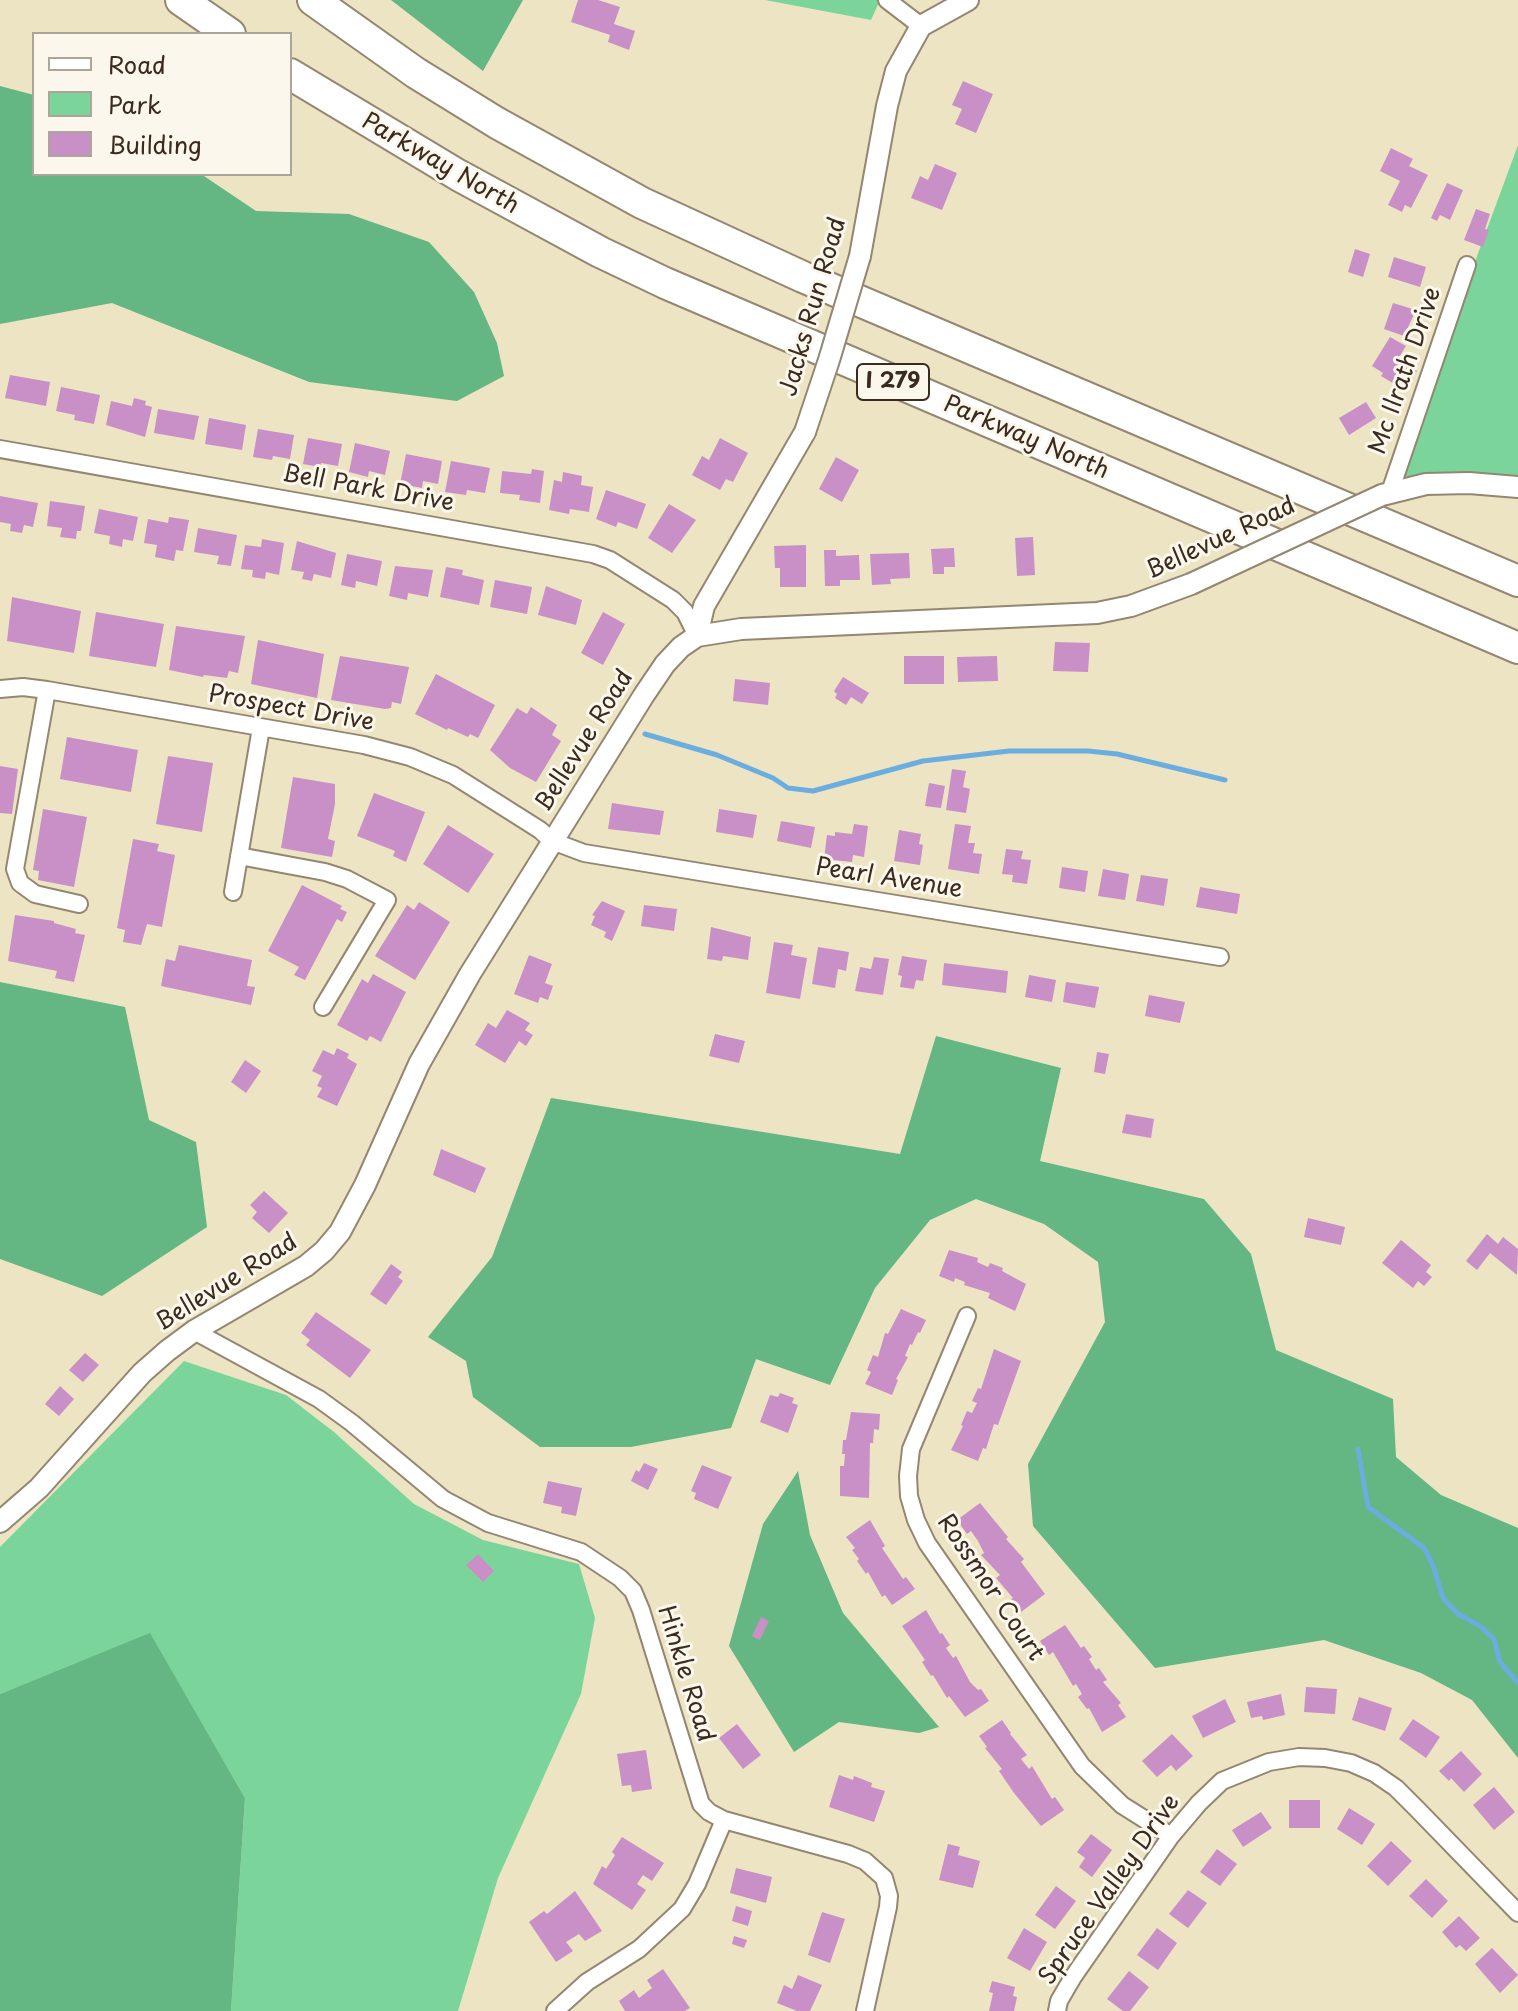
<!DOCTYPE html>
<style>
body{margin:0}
#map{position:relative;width:1518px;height:2011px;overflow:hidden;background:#ede4c4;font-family:"Playpen Sans",sans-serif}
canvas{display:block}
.legend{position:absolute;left:32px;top:32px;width:260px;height:144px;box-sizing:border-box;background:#fbf7ec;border:2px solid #aea59a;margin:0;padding:10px 14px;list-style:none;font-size:24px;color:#3b2a1e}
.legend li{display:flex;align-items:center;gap:16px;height:40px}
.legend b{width:40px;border:2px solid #aea59a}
</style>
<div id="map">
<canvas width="1518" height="2011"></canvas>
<ul class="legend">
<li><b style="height:10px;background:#fff"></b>Road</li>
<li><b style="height:22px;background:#7bd59b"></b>Park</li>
<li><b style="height:22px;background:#c890c7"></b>Building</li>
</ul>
</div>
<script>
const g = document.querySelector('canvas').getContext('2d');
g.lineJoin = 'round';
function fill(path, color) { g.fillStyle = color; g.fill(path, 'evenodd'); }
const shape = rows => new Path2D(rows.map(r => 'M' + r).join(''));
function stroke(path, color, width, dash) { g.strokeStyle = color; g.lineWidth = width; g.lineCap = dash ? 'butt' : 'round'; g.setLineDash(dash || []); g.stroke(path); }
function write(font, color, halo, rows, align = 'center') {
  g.font = font + ' "Playpen Sans",sans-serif'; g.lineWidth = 6; g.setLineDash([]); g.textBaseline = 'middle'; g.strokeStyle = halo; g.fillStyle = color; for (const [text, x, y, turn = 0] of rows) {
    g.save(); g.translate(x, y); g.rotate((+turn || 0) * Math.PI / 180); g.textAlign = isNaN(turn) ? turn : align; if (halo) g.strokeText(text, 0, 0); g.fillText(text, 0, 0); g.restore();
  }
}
const green = shape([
 [765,0,880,0,871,20],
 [1518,145,1518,487,1390,492],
 [184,1361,286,1395,334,1432,414,1504,483,1540,579,1564,595,1618,581,1694,498,1878,458,2011,231,2011,245,1798,150,1634,0,1694,0,1547]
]);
const forest = shape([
 [391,0,523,0,483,71],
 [0,86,34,95,34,174,201,174,256,211,349,214,429,242,474,292,497,343,504,376,457,401,309,382,112,303,0,324],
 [0,982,125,1007,149,1120,196,1142,207,1227,102,1296,0,1259],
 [936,1036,1061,1068,1040,1161,1204,1199,1251,1254,1276,1350,1393,1399,1396,1457,1441,1495,1518,1528,1518,1758,1472,1700,1421,1673,1324,1640,1155,1668,1033,1526,1028,1464,1105,1322,1098,1262,1044,1224,976,1199,930,1220,875,1288,830,1385,756,1359,731,1428,631,1447,540,1447,473,1397,466,1361,428,1337,492,1257,551,1098,900,1154],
 [798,1471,810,1535,843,1613,939,1727,919,1733,839,1722,794,1752,729,1646,763,1524],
 [150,1633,245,1798,231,2011,0,2011,0,1694]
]);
const stream = shape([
 [645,734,717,755,773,778,788,788,813,791,923,761,1009,751,1088,751,1117,754,1225,780],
 [1358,1449,1368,1507,1424,1548,1433,1565,1443,1598,1458,1614,1480,1626,1494,1639,1500,1662,1518,1683]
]);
const building = shape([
 [578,0,598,0,620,7,614,24,635,31,629,50,608,42,610,35,571,22],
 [963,81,993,94,976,133,955,124,962,109,952,105],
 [1391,148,1413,159,1409,166,1428,175,1411,208,1405,205,1402,212,1388,205,1400,181,1380,171],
 [935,164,957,173,942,210,911,198,920,176,928,180],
 [1447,183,1463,190,1450,220,1440,215,1437,221,1431,218],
 [1476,209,1490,214,1485,229,1489,230,1483,247,1464,240],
 [1355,249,1370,254,1363,277,1348,272],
 [1394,257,1426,267,1420,287,1388,277],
 [1393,303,1416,310,1404,336,1384,329],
 [1390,337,1406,346,1398,359,1417,371,1409,384,1405,382,1401,388,1381,376,1383,373,1372,366],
 [10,375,50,382,46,406,5,398],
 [61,387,100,395,94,424,74,420,75,415,56,411],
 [134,398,146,401,145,405,152,407,145,437,106,425,111,401,132,406],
 [1366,402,1376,418,1349,435,1339,418],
 [158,409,199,416,194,440,154,433],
 [209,418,246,425,242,450,205,444],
 [258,429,294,435,290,459,273,456,272,460,253,457],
 [308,438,342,444,338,466,321,463,320,467,303,464],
 [720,438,748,453,733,482,726,479,720,490,692,475,702,456,709,460],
 [355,443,390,451,385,475,369,471,368,477,349,472],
 [406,454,442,461,438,484,423,481,422,488,400,484],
 [836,457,859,470,842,502,819,489],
 [451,461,490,468,485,493,467,490,466,495,445,492],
 [532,469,544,471,540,503,519,500,520,495,500,493,502,471,531,474],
 [563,472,582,476,581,485,593,487,589,512,570,509,569,514,549,510,554,480,562,482],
 [606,490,646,504,637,529,618,522,616,527,596,519],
 [0,496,38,503,33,527,24,525,22,533,10,531,11,524,0,522],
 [50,501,85,506,81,531,77,531,76,539,60,537,62,528,47,526],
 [669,504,696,520,672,553,648,538],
 [99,509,138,517,133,541,123,539,122,547,109,544,110,536,94,533],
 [169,517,189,520,183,551,176,550,174,561,155,557,157,545,144,543,148,519,168,523],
 [198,528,237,535,231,566,217,564,219,556,194,552],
 [1033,537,1035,575,1017,576,1015,538],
 [262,539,284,543,279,575,266,572,265,579,252,577,253,570,241,569,245,545,261,547],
 [297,541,336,553,331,578,314,574,312,581,302,579,304,572,291,570],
 [806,545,806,587,780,587,780,568,775,568,774,546],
 [954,548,955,567,944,567,944,574,933,574,931,549],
 [824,550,836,550,836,556,859,555,860,580,840,580,840,586,825,586],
 [909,553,910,578,890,579,891,584,872,585,870,554],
 [347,554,382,561,377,586,356,581,355,588,341,585],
 [395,566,433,570,428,597,408,593,407,600,389,596],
 [446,567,463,570,462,575,484,580,479,605,440,597],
 [495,580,532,587,527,614,490,607],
 [546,586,582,600,576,625,538,615],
 [12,597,81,611,74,653,7,641],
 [96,612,164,624,156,667,89,656],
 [603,612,625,624,603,665,581,653],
 [176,626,245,636,238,673,229,671,227,678,204,675,203,677,169,670],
 [258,640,324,654,317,698,251,684],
 [1055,642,1090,643,1088,672,1053,671],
 [340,656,409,667,401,704,392,702,391,708,385,709,331,700],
 [904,656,944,656,944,684,904,684],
 [997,656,998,681,958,682,957,657],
 [436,674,495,705,478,738,470,734,468,737,448,728,447,730,415,714],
 [843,677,869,693,862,704,851,697,846,705,835,698,837,694,834,691],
 [735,679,770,683,768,705,733,701],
 [531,707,557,725,552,735,561,741,536,782,510,768,490,750,517,708,527,714],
 [67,737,138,750,131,792,60,779],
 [168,756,213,763,202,832,156,824],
 [0,766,18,769,12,814,0,813],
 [952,769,966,771,963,787,970,789,966,813,946,810],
 [293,777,335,784,335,804,328,839,335,841,332,857,281,848],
 [929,783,945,786,941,808,925,806],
 [374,793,425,812,406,862,393,856,395,851,357,836],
 [612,803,664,811,660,835,608,829],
 [43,809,87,817,74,887,38,880,39,871,33,870],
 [719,809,757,815,753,838,716,832],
 [781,821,815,827,811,848,777,841],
 [854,824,868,826,864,857,853,855,852,862,824,859,827,835,835,836,835,832,852,834],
 [955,824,971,826,968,843,975,843,973,853,982,854,979,874,948,869],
 [448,825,494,854,468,893,423,864],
 [899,830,921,834,919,844,923,845,920,865,894,861],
 [133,839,159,844,157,851,175,855,162,927,147,924,141,945,123,942,125,930,117,928],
 [1006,849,1023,851,1021,859,1031,860,1027,884,1012,882,1013,875,1002,874],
 [1062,867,1088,871,1085,892,1059,888],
 [1103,869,1129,874,1125,900,1098,896],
 [1141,875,1168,879,1164,906,1136,901],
 [302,885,342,906,340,909,347,912,342,922,337,919,305,980,294,975,299,967,268,951],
 [1200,887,1240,894,1237,914,1196,907],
 [602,901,625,911,612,941,604,937,606,932,591,925,595,916,592,915],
 [419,902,450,922,415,980,375,956,407,905,414,910],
 [644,905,677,909,674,931,641,926],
 [15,915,54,921,54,923,76,929,75,933,85,935,74,982,55,978,57,971,8,961],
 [711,927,751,937,748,960,723,956,722,961,707,959],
 [774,942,793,945,791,955,807,958,800,999,766,993],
 [179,945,252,960,247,986,255,987,251,1005,161,986,166,959,175,961],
 [818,947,849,952,846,971,838,969,835,988,812,984],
 [529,955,552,964,545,983,553,986,548,1000,540,997,538,1003,514,994],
 [902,956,927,960,923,981,916,980,914,989,900,987,902,976,898,975],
 [874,957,889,959,883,995,855,991,860,967,871,969],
 [944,963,1008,971,1006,993,942,985],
 [373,974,406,992,381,1042,370,1036,367,1041,337,1025,362,979,368,983],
 [1029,975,1056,980,1052,1002,1025,997],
 [1066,982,1099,987,1095,1008,1063,1002],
 [1149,995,1185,1002,1180,1023,1145,1016],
 [507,1010,530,1023,525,1030,533,1035,526,1046,519,1041,505,1063,475,1045,488,1023,496,1028],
 [715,1034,745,1041,739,1063,709,1056],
 [337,1048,349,1054,347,1058,357,1064,337,1106,317,1097,322,1088,317,1086,322,1076,312,1071,323,1050,334,1055],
 [1097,1052,1109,1054,1105,1074,1094,1072],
 [245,1060,261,1071,246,1093,231,1082],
 [1126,1114,1154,1119,1151,1138,1122,1133],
 [441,1149,486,1168,475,1193,433,1175],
 [264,1191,288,1213,269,1233,252,1218,257,1212,250,1205],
 [1308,1218,1345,1227,1341,1245,1304,1237],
 [1487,1234,1498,1244,1503,1237,1518,1249,1517,1275,1490,1253,1477,1270,1466,1261],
 [1401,1240,1431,1265,1426,1272,1432,1277,1424,1286,1418,1281,1413,1288,1382,1263],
 [949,1250,978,1258,977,1262,988,1267,990,1263,1003,1268,1002,1271,1026,1284,1015,1311,988,1298,990,1293,964,1285,965,1282,955,1278,954,1282,939,1276],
 [391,1264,402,1272,398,1277,403,1281,386,1305,370,1294],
 [901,1309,926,1320,920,1333,918,1332,912,1345,910,1344,905,1356,908,1357,896,1379,898,1380,892,1395,865,1384,871,1372,867,1370,873,1355,878,1357,885,1333,888,1334],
 [316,1312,371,1350,350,1378,306,1345,310,1340,301,1333],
 [994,1349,1021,1361,998,1425,994,1424,986,1449,983,1448,978,1461,951,1450,963,1426,961,1425,967,1411,972,1413,977,1403,972,1401,978,1388,981,1389],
 [85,1353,99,1365,83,1382,69,1370],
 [60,1386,74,1399,59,1416,45,1404],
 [780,1393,794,1398,792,1403,798,1405,788,1433,760,1422,770,1395,778,1397],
 [851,1412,880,1414,879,1430,874,1429,873,1443,870,1443,869,1498,840,1496,840,1466,844,1466,845,1454,842,1454,843,1440,846,1440],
 [644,1463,658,1469,648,1490,631,1481,636,1470,639,1472],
 [702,1465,732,1477,718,1509,694,1499,696,1493,691,1491],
 [548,1481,582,1488,576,1516,561,1513,562,1507,543,1503],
 [980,1503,1008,1537,1006,1539,1024,1559,1021,1562,1045,1594,1021,1612,1011,1599,1013,1598,996,1578,1000,1575,981,1555,984,1553,978,1541,971,1531,967,1534,957,1520],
 [870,1520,885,1546,882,1548,903,1579,906,1577,915,1589,892,1605,885,1595,882,1597,868,1572,866,1574,857,1561,859,1559,852,1550,855,1548,846,1537],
 [478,1554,494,1571,483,1582,466,1565],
 [926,1610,940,1634,942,1633,950,1645,946,1648,953,1658,956,1656,970,1682,978,1690,981,1689,989,1701,965,1717,949,1696,947,1698,933,1675,931,1676,922,1662,925,1660,902,1626],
 [761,1617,769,1621,760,1640,752,1636],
 [1065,1625,1081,1648,1084,1646,1092,1657,1089,1659,1096,1670,1099,1668,1107,1680,1103,1682,1121,1703,1118,1705,1126,1717,1102,1732,1089,1708,1087,1709,1078,1697,1082,1694,1076,1684,1073,1686,1053,1652,1049,1655,1040,1641],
 [1306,1687,1337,1689,1335,1714,1304,1712],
 [1281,1694,1285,1715,1263,1720,1262,1716,1251,1718,1247,1702],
 [1359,1697,1392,1708,1385,1731,1352,1720],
 [1225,1699,1236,1722,1203,1738,1192,1716],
 [1413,1719,1440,1737,1426,1758,1399,1739],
 [1002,1720,1011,1733,1010,1734,1027,1755,1021,1759,1029,1769,1032,1766,1052,1799,1055,1797,1064,1810,1041,1826,1014,1793,999,1771,1002,1769,985,1748,987,1747,979,1736],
 [737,1724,761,1755,743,1769,719,1738],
 [1172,1734,1193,1756,1176,1771,1171,1765,1157,1777,1142,1761],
 [646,1750,652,1789,632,1792,631,1785,622,1786,617,1754],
 [1461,1751,1482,1774,1464,1792,1451,1778,1449,1781,1439,1771],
 [839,1775,853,1780,854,1776,872,1783,871,1787,885,1791,874,1822,829,1807],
 [1494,1787,1515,1812,1494,1830,1473,1805],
 [1289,1800,1320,1800,1320,1828,1289,1828],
 [1349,1808,1375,1824,1362,1845,1337,1829],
 [1261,1812,1272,1828,1243,1847,1232,1830],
 [1091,1834,1112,1850,1092,1877,1079,1867,1085,1858,1077,1852],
 [622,1837,664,1863,652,1881,643,1875,637,1884,646,1890,632,1910,593,1884,602,1866,606,1869,615,1855,612,1852],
 [1391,1841,1412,1861,1388,1886,1367,1866],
 [948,1844,960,1847,958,1855,980,1861,973,1888,939,1880],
 [1217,1849,1237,1864,1220,1886,1200,1872],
 [736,1868,772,1877,766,1903,730,1893],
 [1426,1879,1448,1901,1432,1918,1409,1896],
 [1056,1886,1076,1901,1055,1929,1035,1915],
 [1188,1890,1207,1903,1188,1928,1169,1914],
 [575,1891,602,1931,585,1941,579,1934,566,1942,573,1951,556,1962,529,1922,544,1911,547,1914],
 [736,1906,752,1911,748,1926,732,1921],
 [822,1912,845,1919,830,1963,808,1955],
 [1459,1916,1480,1938,1466,1951,1460,1945,1456,1948,1442,1932],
 [1024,1928,1047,1942,1030,1971,1007,1958],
 [1157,1928,1177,1943,1158,1970,1137,1955],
 [734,1936,747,1940,744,1948,732,1944],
 [1492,1948,1518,1975,1500,1993,1475,1964],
 [663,1969,690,2008,685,2011,625,2011,619,2001,634,1990,639,1998,652,1988,647,1980],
 [1129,1971,1149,1987,1130,2011,1123,2011,1107,1999],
 [798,1975,822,1985,810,2011,797,2011,777,2003,784,1985,792,1989],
 [992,1981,1015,1987,1013,1996,1017,1997,1014,2011,989,2011,993,1993,989,1992]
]);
const minor = shape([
 [887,0,921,26],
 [0,449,593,554,610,560,673,600,685,612,697,636],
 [1390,492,1467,265],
 [0,689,23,687,47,690,364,745,410,757,453,775,540,830,552,841,584,853,1220,957],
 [47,690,15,869,20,883,35,894,79,904],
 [239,856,325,872,347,879,387,900,323,1007],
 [233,892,261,728],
 [967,1316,911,1449,908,1476,909,1496,916,1520,927,1543,1082,1766,1122,1805,1171,1836],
 [194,1331,319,1399,352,1423,443,1499,488,1523,581,1552,620,1578,633,1591,641,1610,701,1804,709,1812,724,1820,848,1854,865,1861,884,1878,889,1896,888,1907,865,2011],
 [555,2011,587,1982,639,1949,682,1909,697,1884,724,1820],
 [1057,2011,1059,2001,1073,1977,1171,1836,1199,1803,1222,1781,1269,1762,1299,1757,1325,1758,1351,1763,1374,1773,1396,1788,1418,1810,1518,1913]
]);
const tertiary = shape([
 [860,256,887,106,896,71,921,26,968,0],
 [1382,495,1426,484,1469,483,1518,487],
 [697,636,704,606,805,432],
 [0,1522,39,1488,142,1373,167,1351,194,1331,306,1266,324,1251,340,1232,365,1185,419,1064,470,974,644,695,665,664,681,647,697,636,741,629,1097,613,1131,606,1191,584]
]);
const motorway = shape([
 [181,0,230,34],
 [313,0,416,73,497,123,642,203,803,277,1518,581],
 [290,74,458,175,600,252,665,283,1518,648]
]);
const tertiaryBridge = shape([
 [805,432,829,360,860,256],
 [1191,584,1382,495]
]);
const shields = [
 [893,382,72]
];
const shieldNames = [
 ["I 279",893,382]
];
const streetNames = [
 ["Parkway North",440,164,30],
 ["Jacks Run Road",814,307,-74],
 ["Mc Ilrath Drive",1406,371,-71],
 ["Parkway North",1026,438,23],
 ["Bell Park Drive",368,489,10],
 ["Bellevue Road",1221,539,-25],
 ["Prospect Drive",291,709,10],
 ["Bellevue Road",585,741,-58],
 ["Pearl Avenue",889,879,9],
 ["Bellevue Road",227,1283,-32],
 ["Rossmor Court",990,1588,56],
 ["Hinkle Road",685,1674,73],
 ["Spruce Valley Drive",1110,1890,-55]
];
fill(green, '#7bd59b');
fill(forest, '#64b683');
stroke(stream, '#69aedf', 5);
fill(building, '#c890c7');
stroke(minor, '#948771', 20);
stroke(tertiary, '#948771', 24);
stroke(motorway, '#948771', 34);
stroke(minor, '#fff', 16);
stroke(tertiary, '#fff', 20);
stroke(motorway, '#fff', 30);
stroke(tertiaryBridge, '#948771', 24, []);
stroke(tertiaryBridge, '#fff', 20);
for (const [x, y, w] of shields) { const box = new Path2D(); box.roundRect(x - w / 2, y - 18, w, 36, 6); g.fillStyle = '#fbf7ec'; g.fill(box); stroke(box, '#3b2a1e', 2); }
write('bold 22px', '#3b2a1e', null, shieldNames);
write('24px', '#3b2a1e', '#fbf7ec', streetNames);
</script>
